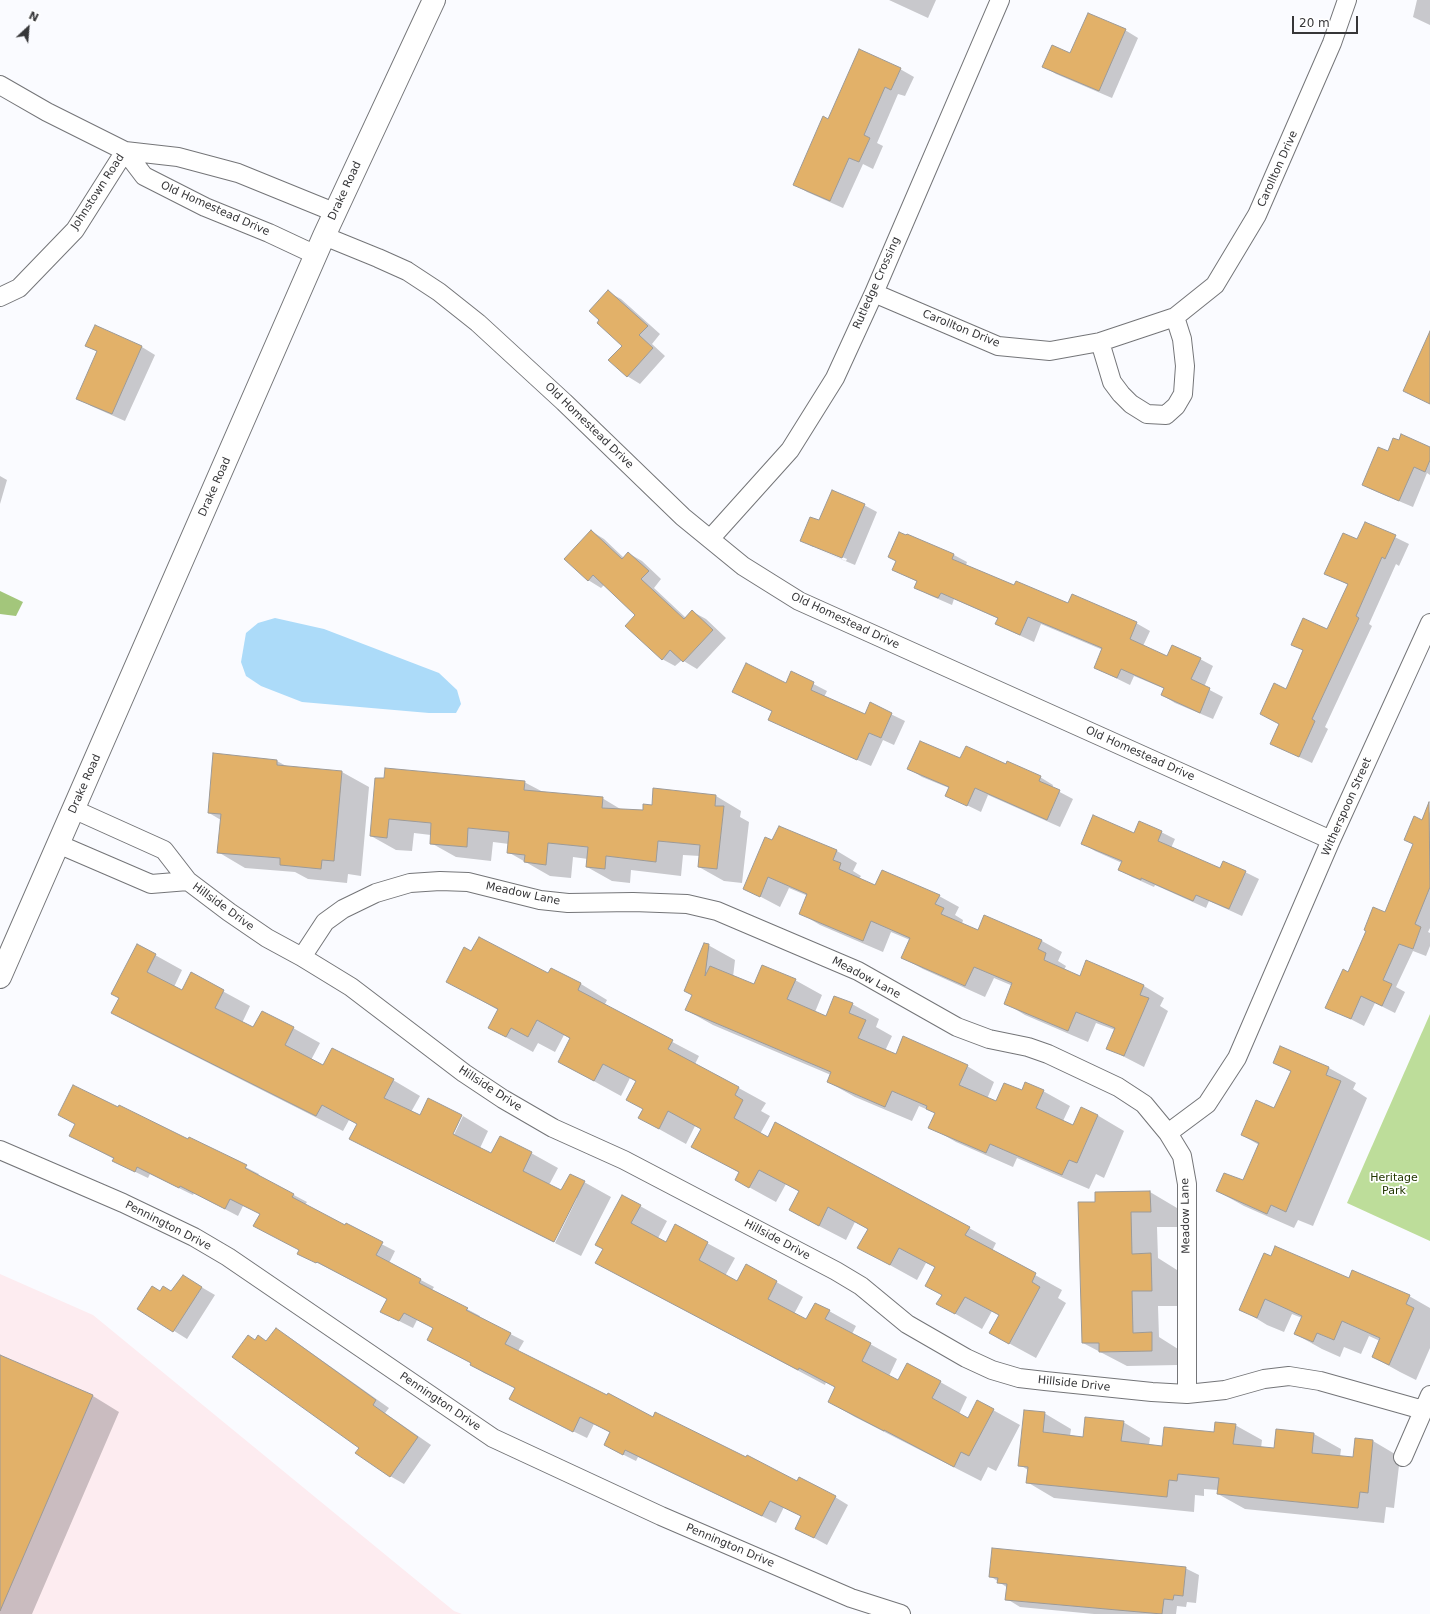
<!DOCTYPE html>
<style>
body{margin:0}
#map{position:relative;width:1430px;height:1614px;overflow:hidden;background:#fafbff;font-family:"DejaVu Sans",sans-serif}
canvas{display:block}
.north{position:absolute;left:8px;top:8px;width:40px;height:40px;-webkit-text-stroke:3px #fff;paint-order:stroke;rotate:26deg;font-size:11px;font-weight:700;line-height:16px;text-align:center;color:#363638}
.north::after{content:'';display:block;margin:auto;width:14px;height:18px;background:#363638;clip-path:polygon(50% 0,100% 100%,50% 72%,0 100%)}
.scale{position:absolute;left:1292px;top:16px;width:66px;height:18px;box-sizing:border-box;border:2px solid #363638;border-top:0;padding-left:5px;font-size:12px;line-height:14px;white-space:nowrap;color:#363638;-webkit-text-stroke:3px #fff;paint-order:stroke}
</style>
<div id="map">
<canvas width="1430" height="1614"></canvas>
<div class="north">N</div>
<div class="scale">20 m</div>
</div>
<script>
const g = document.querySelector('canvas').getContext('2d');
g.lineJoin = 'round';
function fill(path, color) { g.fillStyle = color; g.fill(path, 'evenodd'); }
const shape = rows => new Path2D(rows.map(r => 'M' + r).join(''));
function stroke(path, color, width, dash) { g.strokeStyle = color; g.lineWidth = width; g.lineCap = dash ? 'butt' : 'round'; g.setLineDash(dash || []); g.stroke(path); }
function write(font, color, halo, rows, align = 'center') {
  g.font = font + ' "DejaVu Sans",sans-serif'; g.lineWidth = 3.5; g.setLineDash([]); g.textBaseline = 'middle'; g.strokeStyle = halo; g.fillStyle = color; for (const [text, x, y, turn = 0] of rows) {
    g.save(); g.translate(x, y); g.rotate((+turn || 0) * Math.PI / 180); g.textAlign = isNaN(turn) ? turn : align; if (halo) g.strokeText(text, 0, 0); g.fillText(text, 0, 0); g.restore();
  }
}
const industrial = shape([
 [0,1274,93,1315,454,1611,462,1614,0,1614]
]);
const green = shape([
 [1430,1014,1430,1241,1347,1203]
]);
const forest = shape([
 [0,591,23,602,16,616,0,614]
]);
const water = shape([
 [275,618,324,629,439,673,457,690,461,704,456,713,429,713,302,702,261,686,246,676,241,662,246,633,258,623]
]);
const shadow = shape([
 [889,0,936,0,928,18],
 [1417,0,1430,0,1430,25,1413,17],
 [1125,30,1138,38,1112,98,1056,74,1043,66],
 [900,69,914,77,905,96,898,94,877,143,883,146,873,169,863,164,843,208,807,192,794,184,828,120],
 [608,292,621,299,660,334,652,344,665,356,640,384,627,376,623,346],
 [95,326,142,347,155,355,125,421,91,406,78,398,98,352,87,346],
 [1430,448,1430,475,1427,473,1413,507,1377,492,1363,485,1388,453],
 [0,476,7,480,0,504],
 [864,505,877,512,855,565,814,548,846,561,847,559,813,545,813,547,801,540,820,522],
 [1366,523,1409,544,1399,566,1396,564,1369,624,1372,626,1325,727,1328,729,1312,763,1271,744,1280,724,1286,690,1304,651,1292,644,1328,630,1348,585,1326,573,1358,541],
 [591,531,604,539,624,558,628,553,642,561,661,579,654,588,686,618,693,612,706,619,726,638,697,669,682,660,675,666,662,659,637,615,604,585,601,588,588,580],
 [954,555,967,562,966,565,1015,586,1069,605,1136,623,1150,631,1143,646,1168,658,1200,659,1213,666,1204,687,1223,697,1213,719,1175,703,1162,695,1165,689,1134,676,1130,685,1095,668,1103,650,1041,624,1034,642,1010,631,997,624,999,619,954,599,952,605,929,595,916,588,918,582,893,570],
 [792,673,827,691,824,697,865,715,870,704,905,721,894,745,883,740,871,766,783,727,770,719,773,712,747,699,786,684],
 [214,755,277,761,288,767,342,772,369,787,361,876,348,874,347,883,308,879,295,872,245,868,218,852,221,820,209,813],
 [961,760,1006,765,1040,777,1053,785,1052,788,1073,799,1060,827,988,795,981,812,946,795,949,788,922,777,909,769],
 [376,779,524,782,545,793,602,798,622,810,644,811,653,806,716,796,741,811,740,817,749,822,742,883,724,881,699,867,700,856,683,855,681,876,631,870,630,883,612,881,587,867,588,859,573,857,571,878,550,876,508,852,509,844,493,842,491,861,456,857,431,843,431,835,414,833,412,851,396,850,371,836],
 [1430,811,1430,928,1428,932,1430,933,1430,946,1426,956,1413,951,1396,987,1405,992,1395,1013,1375,1003,1364,1026,1327,1007,1386,913],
 [1161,832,1175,839,1171,848,1220,870,1245,872,1259,879,1242,916,1209,901,1206,908,1155,885,1154,887,1132,877,1119,870,1122,863,1095,851,1082,843,1134,834],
 [773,842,837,851,857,863,853,871,861,876,859,879,876,886,939,896,959,907,955,915,963,920,962,924,978,931,1042,941,1062,952,1058,961,1066,966,1064,970,1080,977,1087,962,1144,986,1164,998,1160,1006,1168,1011,1144,1067,1107,1048,1115,1030,1096,1023,1088,1042,1025,1015,1005,1003,1013,986,994,978,985,997,923,969,903,958,910,940,891,932,883,952,820,925,800,913,808,896,789,888,780,907,744,888],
 [708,945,735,960,733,977,754,986,795,980,822,995,815,1012,826,1017,852,1004,879,1019,876,1027,892,1036,885,1051,896,1055,967,1066,994,1082,987,1099,996,1103,1022,1092,1043,1091,1070,1106,1063,1121,1074,1126,1097,1115,1124,1131,1104,1178,1096,1174,1089,1189,1017,1158,1013,1167,956,1142,930,1127,935,1113,933,1112,919,1106,912,1121,855,1097,828,1082,831,1075,713,1025,686,1010,693,995],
 [471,953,549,975,552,969,581,984,607,1000,604,1006,699,1056,695,1064,766,1103,761,1111,770,1116,760,1134,969,1228,996,1243,992,1251,1062,1290,1058,1298,1066,1303,1036,1358,990,1333,1000,1315,992,1311,982,1329,938,1304,943,1295,935,1267,926,1263,917,1280,859,1248,868,1229,855,1222,846,1240,817,1225,800,1192,786,1184,776,1202,736,1180,740,1173,693,1147,702,1129,695,1126,686,1144,639,1118,644,1109,637,1082,630,1078,621,1096,559,1062,571,1039,564,1035,555,1052,538,1043,533,1052,489,1028,498,1010,447,981],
 [155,955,182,970,174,987,182,991,191,974,250,1006,242,1023,254,1029,293,1028,320,1043,311,1060,324,1066,332,1050,393,1080,420,1096,411,1112,450,1138,452,1139,463,1116,488,1131,480,1148,492,1154,531,1153,558,1168,549,1185,562,1192,584,1182,611,1197,581,1256,555,1243,577,1198,575,1198,553,1242,377,1153,351,1138,358,1124,349,1120,343,1131,139,1028,113,1013],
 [1281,1047,1329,1068,1356,1083,1353,1089,1367,1098,1313,1226,1298,1220,1294,1228,1244,1206,1217,1191,1243,1182,1259,1145,1242,1135,1275,1110,1291,1072,1274,1062],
 [189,1138,259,1174,258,1176,307,1202,305,1205,395,1251,389,1263,434,1287,432,1290,480,1316,479,1318,524,1341,518,1351,653,1418,797,1482,835,1497,848,1505,827,1545,796,1528,802,1517,784,1507,776,1523,638,1457,636,1461,618,1452,611,1433,594,1424,587,1438,523,1407,510,1399,516,1388,484,1373,471,1365,472,1363,428,1340,434,1328,417,1320,413,1328,395,1319,388,1299,298,1253,300,1250,261,1214,243,1206,238,1216,194,1193,193,1195,150,1174,148,1178,127,1168,114,1159,84,1143,188,1140],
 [1150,1192,1177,1208,1177,1227,1157,1227,1158,1258,1177,1270,1178,1306,1158,1306,1159,1337,1178,1349,1178,1365,1127,1366,1083,1343,1096,1193],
 [640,1206,667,1221,658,1238,666,1243,675,1226,735,1258,725,1276,737,1282,746,1265,803,1297,794,1314,807,1320,829,1311,856,1326,852,1334,897,1359,889,1376,899,1382,908,1364,967,1397,959,1414,969,1419,993,1410,1020,1425,996,1471,988,1467,981,1481,855,1417,829,1402,836,1388,826,1382,825,1385,596,1263],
 [1271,1257,1409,1296,1430,1308,1430,1348,1416,1380,1400,1372,1373,1357,1380,1341,1369,1336,1361,1354,1344,1347,1340,1357,1322,1349,1295,1334,1302,1318,1292,1314,1284,1332,1267,1325,1241,1309],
 [196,1284,215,1295,187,1339,139,1309,160,1292,172,1292],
 [276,1329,289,1337,389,1408,385,1413,431,1445,404,1484,390,1476,360,1448,267,1342],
 [0,1356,93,1396,119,1412,32,1614,0,1614],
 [1044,1413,1071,1429,1070,1436,1084,1438,1123,1422,1150,1438,1149,1445,1163,1447,1215,1433,1235,1425,1262,1440,1261,1448,1275,1449,1277,1430,1314,1434,1341,1449,1340,1457,1354,1458,1356,1439,1373,1441,1400,1457,1394,1508,1386,1507,1384,1523,1245,1509,1218,1494,1218,1490,1204,1489,1204,1496,1195,1495,1194,1512,1054,1498,1027,1482,1028,1470,1020,1465],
 [1185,1568,1199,1575,1196,1603,1187,1602,1186,1607,1177,1606,1176,1614,1094,1614,1020,1607,1007,1599,1008,1588,990,1576]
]);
const building = shape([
 [1088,13,1126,29,1099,91,1042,67,1052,45,1070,53,1088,13],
 [859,49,901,68,891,90,885,87,864,135,870,138,859,162,849,158,830,201,793,185,823,116,828,119,859,49],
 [608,290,648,326,639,335,653,348,627,377,608,360,622,346,597,323,599,320,589,311,608,290],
 [95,325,142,346,112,414,76,399,97,351,85,346,95,325],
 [1430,331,1430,404,1403,391,1430,331],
 [1401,434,1430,447,1430,460,1425,472,1414,467,1399,501,1362,485,1378,447,1388,451,1393,438,1399,440,1401,434],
 [832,490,865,504,842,558,800,541,810,517,819,520,832,490],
 [1365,522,1396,535,1385,559,1382,557,1356,616,1359,618,1312,719,1315,721,1299,757,1270,744,1279,724,1260,714,1274,683,1286,689,1303,650,1291,645,1303,618,1327,629,1348,584,1324,574,1343,533,1357,539,1365,522],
 [591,530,622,559,628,552,649,571,641,579,684,619,692,610,713,630,683,662,670,650,662,660,625,626,635,615,593,575,588,581,564,559,591,530],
 [899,532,906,535,907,534,954,554,952,559,1014,585,1016,581,1068,603,1072,594,1137,622,1130,639,1167,656,1172,645,1201,658,1191,679,1210,688,1200,713,1161,695,1164,688,1121,669,1117,678,1094,668,1102,648,1028,617,1020,635,995,624,998,618,941,593,938,598,914,588,917,581,892,570,896,561,888,557,899,532],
 [746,663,786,683,791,671,814,682,811,690,865,714,870,702,892,713,881,738,869,733,857,760,768,720,772,711,732,692,746,663],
 [920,741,960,758,966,746,1006,764,1007,761,1041,776,1039,781,1060,790,1047,820,975,788,967,806,945,796,949,787,907,769,920,741],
 [213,753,277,760,277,765,342,771,334,861,322,860,321,869,280,865,280,858,217,853,221,814,208,813,213,753],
 [385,768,525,781,524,790,603,797,602,808,643,810,643,804,652,805,653,788,716,795,715,806,724,806,717,869,698,867,700,845,658,841,656,862,606,856,605,869,586,867,588,847,548,843,546,865,524,862,525,855,507,853,509,832,468,828,467,847,430,844,431,823,389,819,387,838,370,836,375,778,384,778,385,768],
 [1429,802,1430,887,1415,924,1421,927,1413,949,1399,944,1383,980,1392,984,1382,1006,1361,996,1351,1019,1325,1008,1343,969,1348,972,1366,931,1364,930,1373,907,1385,912,1413,844,1404,840,1414,816,1422,820,1429,802],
 [1093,815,1134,833,1139,821,1162,831,1158,841,1220,868,1223,861,1246,871,1229,909,1196,895,1193,901,1141,878,1141,880,1118,870,1122,861,1081,844,1093,815],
 [779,826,837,850,833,860,841,863,839,869,875,885,882,870,940,895,935,904,944,908,941,914,978,930,984,915,1042,940,1038,949,1046,953,1044,960,1080,976,1086,960,1144,985,1140,995,1149,998,1124,1056,1106,1049,1115,1028,1076,1012,1068,1031,1004,1004,1012,983,974,967,965,986,901,958,910,938,871,921,863,941,799,914,807,894,768,877,760,897,743,889,765,837,772,840,779,826],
 [479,937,548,973,551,968,581,983,578,990,673,1040,668,1049,739,1087,735,1095,743,1100,734,1118,768,1137,775,1122,970,1227,965,1235,1036,1273,1032,1282,1040,1287,1009,1344,989,1333,999,1315,965,1297,955,1314,936,1304,942,1295,925,1286,935,1267,899,1248,890,1265,857,1248,868,1229,828,1207,819,1226,789,1210,799,1191,759,1170,749,1188,735,1180,739,1172,691,1147,701,1129,668,1111,659,1129,638,1118,643,1109,626,1100,636,1081,603,1064,594,1081,558,1062,570,1038,537,1020,528,1037,511,1028,506,1037,488,1028,498,1009,446,982,464,947,471,951,479,937],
 [704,943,709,944,705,976,710,966,754,984,762,965,796,979,787,999,826,1016,834,996,853,1003,849,1013,866,1020,858,1038,896,1054,903,1036,968,1065,959,1085,996,1101,1004,1083,1022,1090,1025,1082,1044,1090,1036,1108,1073,1125,1081,1107,1098,1115,1077,1163,1069,1160,1062,1175,990,1144,986,1153,928,1128,935,1113,926,1109,927,1106,892,1091,885,1107,827,1082,831,1072,685,1010,692,995,684,991,704,943],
 [137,944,156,954,147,972,182,990,191,972,224,990,215,1008,253,1027,262,1011,294,1027,285,1045,323,1065,332,1048,394,1079,384,1098,420,1115,428,1098,462,1115,453,1134,491,1153,500,1136,532,1152,523,1171,561,1190,570,1174,585,1181,554,1242,349,1139,357,1124,322,1105,316,1116,111,1013,119,998,111,994,137,944],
 [1280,1046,1329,1067,1326,1075,1341,1081,1286,1212,1271,1205,1267,1214,1216,1191,1224,1173,1243,1180,1259,1143,1241,1135,1256,1100,1274,1108,1291,1071,1273,1063,1280,1046],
 [73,1085,118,1107,119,1105,188,1139,189,1137,247,1165,245,1168,294,1194,292,1197,345,1225,346,1223,383,1242,376,1255,421,1279,419,1283,468,1308,466,1310,511,1333,505,1344,607,1395,608,1393,653,1417,655,1412,746,1457,747,1455,797,1481,799,1477,836,1496,814,1538,795,1529,801,1516,770,1501,762,1516,625,1450,623,1455,604,1445,610,1432,580,1417,573,1432,509,1399,515,1388,470,1365,471,1363,427,1340,433,1328,404,1313,399,1321,380,1312,387,1299,317,1262,316,1263,297,1254,299,1250,253,1226,260,1214,230,1199,225,1209,180,1186,179,1188,137,1167,135,1172,112,1161,114,1158,69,1136,75,1124,58,1115,73,1085],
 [1150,1191,1151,1212,1131,1212,1132,1254,1151,1253,1152,1291,1132,1291,1133,1333,1152,1332,1152,1351,1099,1352,1099,1343,1082,1343,1078,1202,1095,1202,1095,1192,1150,1191],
 [622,1195,641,1205,631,1223,666,1242,675,1224,708,1242,699,1260,737,1281,746,1264,777,1281,768,1299,806,1319,815,1303,830,1310,825,1319,871,1343,862,1361,898,1380,907,1363,941,1381,932,1398,968,1418,977,1400,994,1409,969,1456,961,1452,954,1467,884,1430,884,1431,828,1402,835,1387,799,1368,798,1370,595,1263,603,1249,595,1245,622,1195],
 [1275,1246,1349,1278,1352,1270,1410,1295,1406,1304,1414,1308,1389,1365,1372,1357,1380,1338,1342,1321,1334,1340,1317,1333,1313,1342,1294,1334,1302,1316,1265,1299,1257,1318,1239,1310,1264,1253,1271,1256,1275,1246],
 [183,1275,202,1287,173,1332,137,1309,152,1286,160,1291,163,1286,171,1291,183,1275],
 [276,1328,376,1400,373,1405,418,1437,390,1477,355,1453,359,1448,232,1357,248,1335,255,1340,258,1335,266,1341,276,1328],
 [0,1355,93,1395,0,1611,0,1355],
 [1024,1410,1045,1412,1043,1432,1083,1437,1085,1417,1124,1421,1121,1441,1162,1446,1164,1427,1214,1432,1215,1422,1236,1424,1233,1444,1274,1448,1276,1429,1314,1433,1312,1453,1353,1457,1355,1438,1373,1440,1368,1493,1360,1492,1358,1508,1217,1494,1219,1478,1178,1474,1177,1481,1169,1480,1167,1497,1026,1483,1028,1467,1018,1466,1024,1410],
 [992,1548,1186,1567,1183,1596,1174,1595,1173,1600,1164,1599,1162,1614,1005,1600,1007,1584,997,1583,998,1578,989,1577,992,1548]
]);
const street = shape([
 [0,85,47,112,125,151,178,157,238,173,334,212],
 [125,151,144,176,205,207,269,233,316,255],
 [324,236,378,258,407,271,439,292,478,323,564,402,683,517,743,566,799,601,1331,840],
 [874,293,998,346,1050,351,1100,342,1175,317,1215,285,1257,215,1332,43,1347,0],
 [0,297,19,288,75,230,125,151],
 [1100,342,1112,382,1121,394,1131,404,1147,414,1166,415,1176,406,1183,394,1185,366,1182,339,1175,317],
 [710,539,790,450,835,378,874,293,1000,0],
 [73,809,164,850,188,881,229,912,267,938,302,957,351,987,464,1073,503,1099,553,1128,624,1160,836,1271,861,1286,907,1324,966,1358,992,1370,1019,1378,1045,1381,1152,1392,1187,1394,1225,1390,1264,1379,1289,1376,1320,1381,1423,1410],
 [58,844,151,884,188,881],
 [302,957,325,922,343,909,376,893,410,883,440,881,468,882,540,900,568,903,633,902,687,904,717,911,858,971,957,1027,989,1039,1028,1047,1048,1054,1118,1087,1144,1104,1168,1133,1182,1156,1187,1184,1187,1394],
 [1168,1133,1207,1104,1237,1058,1331,840,1430,623],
 [0,1150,123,1203,194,1237,228,1257,493,1438,661,1516,851,1598,901,1614],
 [1403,1457,1430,1395]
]);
const secondary = shape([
 [0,977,324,236,434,0]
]);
const streetNames = [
 ["Carollton Drive",1278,169,-66],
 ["Drake Road",345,191,-65],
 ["Johnstown Road",98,192,-57],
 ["Old Homestead Drive",215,209,24],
 ["Rutledge Crossing",877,283,-66],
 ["Carollton Drive",961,329,22],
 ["Old Homestead Drive",589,426,44],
 ["Drake Road",215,487,-66],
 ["Old Homestead Drive",845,621,25],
 ["Old Homestead Drive",1140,754,24],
 ["Drake Road",85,784,-66],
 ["Witherspoon Street",1347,807,-66],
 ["Meadow Lane",523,894,12],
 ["Hillside Drive",223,907,36],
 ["Meadow Lane",866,978,28],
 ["Hillside Drive",490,1089,33],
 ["Meadow Lane",1186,1216,-91],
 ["Pennington Drive",168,1226,27],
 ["Hillside Drive",777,1240,28],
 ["Hillside Drive",1074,1384,6],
 ["Pennington Drive",440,1402,34],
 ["Pennington Drive",730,1546,23]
];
const parkNames = [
 ["Heritage",1394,1178],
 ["Park",1394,1191]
];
fill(industrial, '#fdecf0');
fill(green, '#bddd9a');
fill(forest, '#a3c67b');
fill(water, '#acdbf9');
fill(shadow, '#0003');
fill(building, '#e2b169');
stroke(building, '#9d9a97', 1);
stroke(street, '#747578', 20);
stroke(secondary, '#747578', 24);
stroke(street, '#fff', 18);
stroke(secondary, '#fff', 22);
write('11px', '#363638', '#fff', streetNames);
write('11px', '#223700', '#fff', parkNames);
</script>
